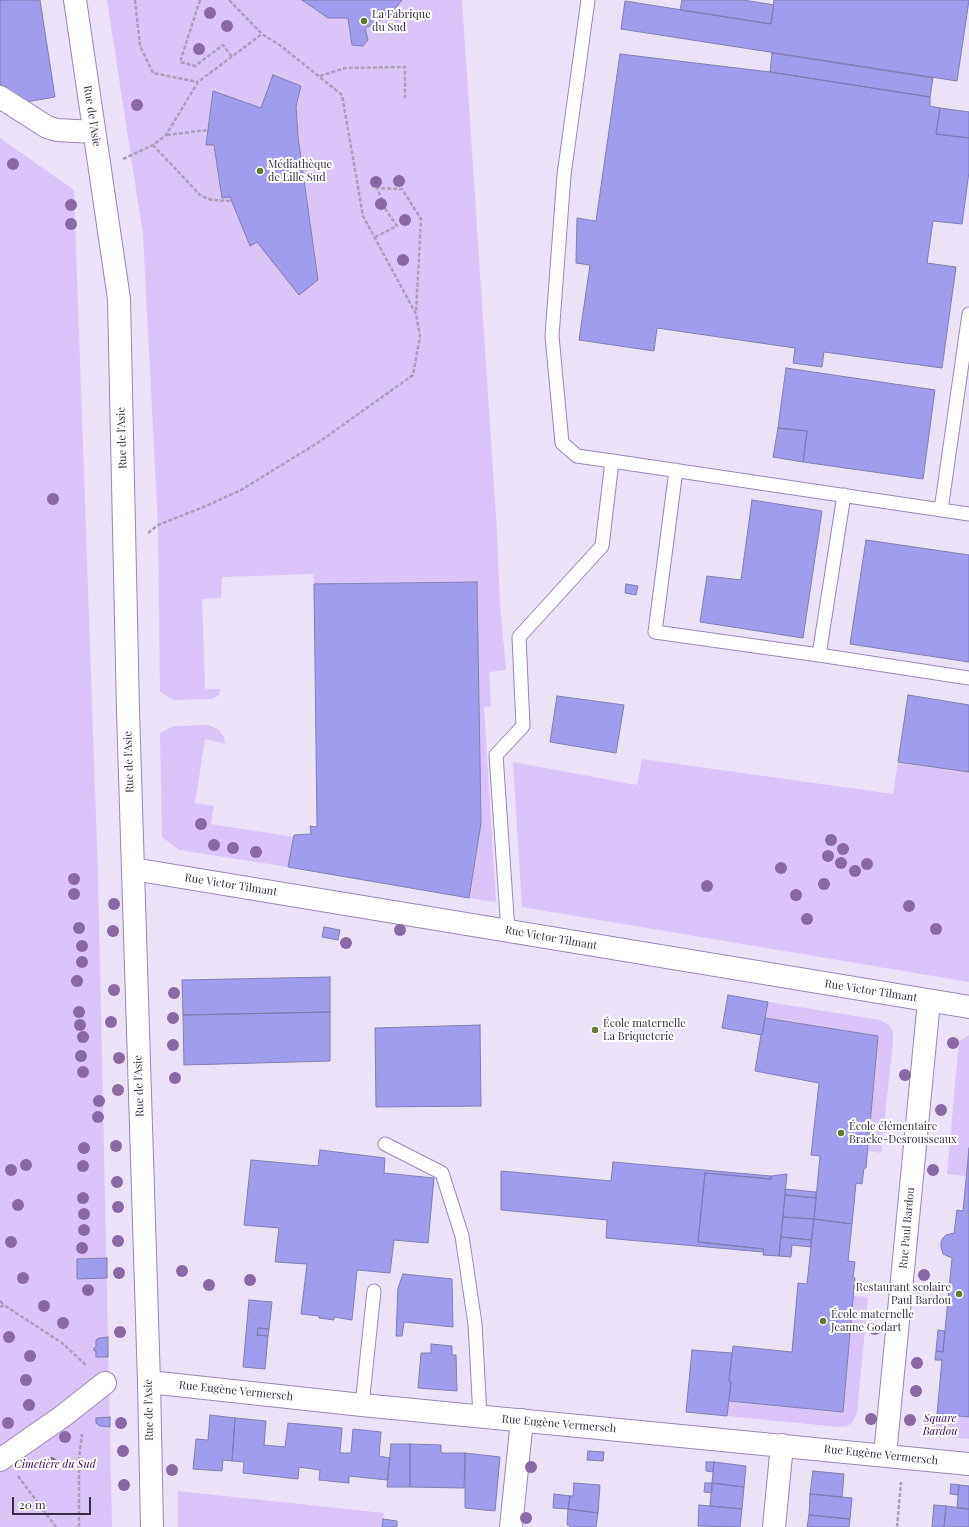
<!DOCTYPE html>
<meta charset="utf-8">
<style>
body{margin:0}
#map{position:relative;width:969px;height:1527px;overflow:hidden;background:#ebe2f8;font-family:"Playfair Display",serif}
canvas{display:block}
.scale{position:absolute;left:12px;top:1497px;width:79px;height:18px;box-sizing:border-box;border:2px solid #372d42;border-top:0;padding-left:5px;font-size:12px;line-height:14px;white-space:nowrap;color:#372d42;-webkit-text-stroke:3px #fff;paint-order:stroke}
</style>
<div id="map">
<canvas width="969" height="1527"></canvas>
<div class="scale">20 m</div>
</div>
<script>
const g = document.querySelector('canvas').getContext('2d');
g.lineJoin = 'round';
function fill(path, color) { g.fillStyle = color; g.fill(path, 'evenodd'); }
const shape = rows => new Path2D(rows.map(r => 'M' + r).join(''));
function stroke(path, color, width, dash) { g.strokeStyle = color; g.lineWidth = width; g.lineCap = dash ? 'butt' : 'round'; g.setLineDash(dash || []); g.stroke(path); }
function write(font, color, halo, rows, align = 'center') {
  g.font = font + ' "Playfair Display",serif'; g.lineWidth = 4; g.setLineDash([]); g.textBaseline = 'middle'; g.strokeStyle = halo; g.fillStyle = color; for (const [text, x, y, turn = 0] of rows) {
    g.save(); g.translate(x, y); g.rotate((+turn || 0) * Math.PI / 180); g.textAlign = isNaN(turn) ? turn : align; if (halo) g.strokeText(text, 0, 0); g.fillText(text, 0, 0); g.restore();
  }
}
const green = shape([
 [107,0,462,0,497,532,500,606,506,670,489,672,491,707,484,707,496,902,469,898,481,823,477,582,314,584,313,574,222,577,221,598,202,599,205,689,220,689,219,695,212,699,174,700,160,692,158,525,143,235],
 [0,138,74,190,98,875,112,1527,0,1527],
 [209,725,219,730,224,737,225,744,205,739,195,803,214,806,211,824,294,837,288,867,179,850,162,837,160,733,174,726],
 [642,759,893,794,898,762,969,772,969,982,522,907,513,762,637,785],
 [768,1002,880,1020,889,1025,893,1032,893,1041,881,1153,868,1151,878,1036,765,1018],
 [969,1035,969,1148,966,1176,947,1174,959,1041],
 [854,1296,868,1297,857,1413,852,1423,847,1426,839,1427,727,1416,729,1401,843,1412],
 [924,1413,969,1417,969,1439,932,1436,923,1422],
 [178,1491,384,1513,382,1527,178,1527]
]);
const building = shape([
 [0,0,40,0,55,97,26,102,0,84,0,0],
 [302,0,402,0,393,11,376,23,365,28,368,40,363,46,352,45,348,18,328,18,302,0],
 [682,0,743,0,774,5,771,24,680,10,682,0],
 [774,0,969,0,957,81,621,29,625,1,771,24,774,0],
 [772,53,933,78,930,97,770,72,772,53],
 [620,54,770,72,930,97,930,106,940,108,936,134,969,138,969,172,962,224,933,221,927,263,956,267,942,368,824,352,822,367,793,363,795,348,657,328,654,351,579,340,590,265,576,263,577,218,596,221,620,54],
 [273,75,301,86,296,106,298,137,318,280,299,295,257,242,250,246,230,197,222,198,214,145,206,145,213,91,261,108,273,75],
 [940,108,969,112,969,138,936,134,940,108],
 [786,368,935,390,923,479,803,462,807,431,778,428,786,368],
 [778,428,807,431,803,462,773,457,778,428],
 [752,500,822,511,803,638,700,622,707,576,741,580,752,500],
 [866,540,969,555,969,662,850,644,866,540],
 [477,582,481,823,469,898,288,867,294,835,311,834,310,826,317,827,314,584,477,582],
 [626,584,638,586,636,595,625,593,626,584],
 [908,695,969,705,969,772,898,762,908,695],
 [557,696,624,705,616,753,550,742,557,696],
 [324,927,340,930,338,940,322,937,324,927],
 [330,977,330,1012,183,1015,182,980,330,977],
 [728,995,768,1002,762,1035,722,1028,728,995],
 [330,1012,330,1061,184,1065,183,1015,330,1012],
 [765,1018,878,1036,866,1168,864,1168,862,1184,856,1183,852,1224,814,1219,820,1156,811,1155,819,1083,755,1071,761,1035,762,1035,765,1018],
 [480,1025,481,1106,376,1107,375,1028,480,1025],
 [969,1148,969,1417,937,1414,942,1360,935,1360,936,1351,943,1352,952,1258,943,1254,941,1247,941,1242,943,1238,946,1235,954,1233,957,1210,963,1211,969,1148],
 [320,1150,385,1158,384,1173,434,1178,428,1243,394,1240,390,1273,357,1270,352,1320,334,1317,334,1320,319,1318,319,1316,301,1314,307,1264,275,1262,279,1228,244,1225,251,1160,318,1166,320,1150],
 [613,1162,771,1176,771,1179,705,1173,698,1242,764,1249,763,1252,606,1238,607,1220,501,1210,501,1171,611,1181,613,1162],
 [705,1173,771,1179,771,1176,787,1174,779,1256,763,1255,764,1249,698,1242,705,1173],
 [785,1189,816,1192,816,1198,785,1195,785,1189],
 [785,1195,816,1198,814,1219,783,1217,785,1195],
 [783,1217,814,1219,811,1240,781,1237,783,1217],
 [814,1219,852,1224,848,1261,855,1262,853,1278,855,1278,843,1412,729,1401,731,1382,729,1381,733,1346,792,1352,798,1283,807,1284,814,1219],
 [781,1237,811,1240,811,1247,792,1245,791,1257,779,1256,781,1237],
 [107,1258,107,1278,77,1279,77,1259,107,1258],
 [403,1274,452,1279,453,1327,404,1322,402,1336,396,1336,398,1288,403,1274],
 [249,1300,272,1302,269,1329,258,1328,257,1335,268,1336,265,1369,243,1367,249,1300],
 [258,1328,269,1329,268,1336,257,1335,258,1328],
 [938,1330,945,1331,943,1352,936,1351,938,1330],
 [108,1337,108,1357,96,1357,96,1351,94,1351,94,1348,96,1347,96,1340,99,1338,108,1337],
 [431,1344,452,1346,452,1355,456,1355,457,1391,418,1388,421,1353,431,1353,431,1344],
 [692,1350,732,1353,729,1381,731,1382,727,1416,686,1412,692,1350],
 [210,1415,235,1418,232,1461,223,1460,222,1471,193,1469,196,1439,208,1440,210,1415],
 [110,1417,110,1427,100,1426,96,1423,96,1418,110,1417],
 [235,1418,266,1421,264,1445,285,1447,288,1423,342,1428,340,1453,351,1453,353,1429,381,1432,379,1456,390,1458,387,1480,349,1476,349,1483,319,1480,320,1470,299,1467,298,1479,243,1473,244,1462,232,1461,235,1418],
 [391,1444,410,1444,410,1487,387,1487,391,1444],
 [410,1444,441,1445,441,1453,465,1453,464,1488,410,1487,410,1444],
 [588,1451,604,1452,603,1461,587,1460,588,1451],
 [465,1453,500,1457,495,1511,465,1508,465,1453],
 [706,1462,714,1462,713,1472,706,1471,706,1462],
 [714,1462,746,1466,744,1487,712,1483,714,1462],
 [813,1471,844,1474,842,1497,810,1494,813,1471],
 [574,1483,600,1485,598,1513,568,1509,570,1496,573,1496,574,1483],
 [705,1483,712,1483,712,1493,704,1492,705,1483],
 [712,1483,744,1487,742,1509,710,1506,712,1483],
 [951,1484,959,1485,958,1495,950,1494,951,1484],
 [959,1485,969,1486,969,1509,957,1508,959,1485],
 [554,1494,570,1496,568,1509,553,1508,554,1494],
 [810,1494,852,1498,850,1519,809,1515,810,1494],
 [699,1505,742,1509,740,1527,698,1526,699,1505],
 [934,1505,946,1506,944,1527,932,1527,934,1505],
 [946,1506,969,1509,969,1527,944,1527,946,1506],
 [568,1509,598,1513,596,1527,570,1527,570,1525,567,1525,568,1509],
 [809,1515,850,1519,849,1527,807,1527,809,1515],
 [383,1519,397,1521,397,1527,382,1527,383,1519]
]);
const path = shape([
 [135,0,140,46,153,73,198,82],
 [200,0,180,62,195,66,223,45,232,57],
 [320,76,345,68,405,67,405,98],
 [167,135,208,130],
 [153,145,201,196,212,200,232,201],
 [123,159,153,145,166,135,198,82,262,34],
 [375,237,397,226,386,210,377,188,402,189,421,219,416,312],
 [148,533,158,525,206,506,241,490,319,442,413,375,420,336,416,314,363,216,342,95,281,46,262,34,229,0],
 [0,1301,4,1305],
 [0,1307,4,1305,62,1343,87,1366],
 [18,1476,56,1527],
 [79,1527,79,1458,82,1434],
 [897,1527,901,1482]
]);
const lane = shape([
 [612,461,969,514],
 [676,470,655,632,819,655,844,495],
 [941,510,969,314],
 [819,655,969,678],
 [508,931,496,755,523,726,519,637,602,546,612,461,577,456,562,443,552,336,564,175,588,0],
 [385,1144,442,1173,462,1236,475,1324,480,1416],
 [362,1405,374,1291]
]);
const street = shape([
 [75,0,119,299,128,711,149,1382,152,1527],
 [0,97,47,127,57,130,94,132],
 [133,869,969,1007],
 [149,1382,362,1405,969,1464],
 [885,1455,929,1001],
 [0,1460,63,1416,105,1383],
 [511,1527,522,1420],
 [774,1527,782,1445]
]);
const trees = [
 [210,13],
 [227,26],
 [199,49],
 [137,105],
 [13,164],
 [399,181],
 [376,182],
 [381,204],
 [71,205],
 [405,220],
 [71,224],
 [403,260],
 [53,499],
 [201,824],
 [831,840],
 [214,845],
 [233,848],
 [843,849],
 [256,852],
 [828,856],
 [841,863],
 [867,864],
 [781,868],
 [855,871],
 [74,879],
 [824,884],
 [707,886],
 [74,894],
 [796,895],
 [114,904],
 [909,906],
 [807,919],
 [79,928],
 [936,929],
 [400,930],
 [113,931],
 [346,943],
 [82,946],
 [82,962],
 [77,981],
 [114,990],
 [174,993],
 [79,1012],
 [173,1018],
 [111,1022],
 [80,1025],
 [83,1037],
 [953,1043],
 [173,1045],
 [81,1056],
 [119,1058],
 [83,1072],
 [905,1075],
 [175,1078],
 [118,1090],
 [99,1101],
 [941,1110],
 [98,1117],
 [116,1146],
 [84,1148],
 [26,1165],
 [83,1166],
 [11,1170],
 [933,1170],
 [117,1182],
 [83,1198],
 [18,1205],
 [118,1207],
 [84,1214],
 [84,1230],
 [118,1241],
 [11,1242],
 [82,1248],
 [182,1271],
 [119,1273],
 [924,1275],
 [23,1278],
 [250,1280],
 [209,1285],
 [88,1290],
 [44,1306],
 [63,1323],
 [875,1329],
 [120,1332],
 [9,1337],
 [30,1356],
 [917,1363],
 [26,1380],
 [916,1391],
 [29,1405],
 [871,1419],
 [910,1420],
 [8,1423],
 [121,1423],
 [65,1437],
 [123,1451],
 [51,1463],
 [531,1467],
 [172,1470],
 [124,1485],
 [526,1518]
];
const markers = [
 [364,21,4,"#627b2e"],
 [260,171,4,"#627b2e"],
 [595,1030,4,"#627b2e"],
 [841,1133,4,"#627b2e"],
 [959,1294,4,"#627b2e"],
 [823,1321,4,"#627b2e"]
];
const poiNames = [
 ["La Fabrique",372,15],
 ["du Sud",372,28],
 ["Médiathèque",268,165],
 ["de Lille Sud",268,178],
 ["École maternelle",603,1024],
 ["La Briqueterie",603,1037],
 ["École élémentaire",849,1127],
 ["Bracke-Desrousseaux",849,1140],
 ["Restaurant scolaire",951,1288,"right"],
 ["Paul Bardou",951,1301,"right"],
 ["École maternelle",831,1315],
 ["Jeanne Godart",831,1328]
];
const streetNames = [
 ["Rue de l'Asie",92,116,81],
 ["Rue de l'Asie",122,438,-92],
 ["Rue de l'Asie",129,762,-92],
 ["Rue Victor Tilmant",231,885,9],
 ["Rue Victor Tilmant",551,938,10],
 ["Rue Victor Tilmant",871,991,9],
 ["Rue de l'Asie",139,1086,-92],
 ["Rue Paul Bardou",907,1228,-85],
 ["Rue Eugène Vermersch",236,1391,6],
 ["Rue de l'Asie",149,1410,-91],
 ["Rue Eugène Vermersch",559,1424,5],
 ["Rue Eugène Vermersch",881,1455,6]
];
const parkNames = [
 ["Square",940,1419],
 ["Bardou",940,1432],
 ["Cimetière du Sud",55,1465]
];
fill(green, '#dbc4f7');
fill(building, '#a09def');
stroke(building, '#7f7db2', 1);
stroke(lane, '#9c85b7', 15);
stroke(street, '#9c85b7', 24);
stroke(path, '#aba1b7', 2.5, [4, 2]);
stroke(lane, '#fff', 13);
stroke(street, '#fff', 22);
g.fillStyle = '#8a68a4';
for (const [x, y] of trees) { g.beginPath(); g.arc(x, y, 6, 0, 2 * Math.PI); g.fill(); }
for (const [x, y, r, color] of markers) { const dot = new Path2D(); dot.arc(x, y, r, 0, 2 * Math.PI); g.fillStyle = color; g.fill(dot); stroke(dot, '#fff', 1.5); }
write('11px', '#372d42', '#fff', poiNames, 'left');
write('11px', '#372d42', '#fff', streetNames);
write('italic 11px', '#3b0460', '#fff', parkNames);
</script>
